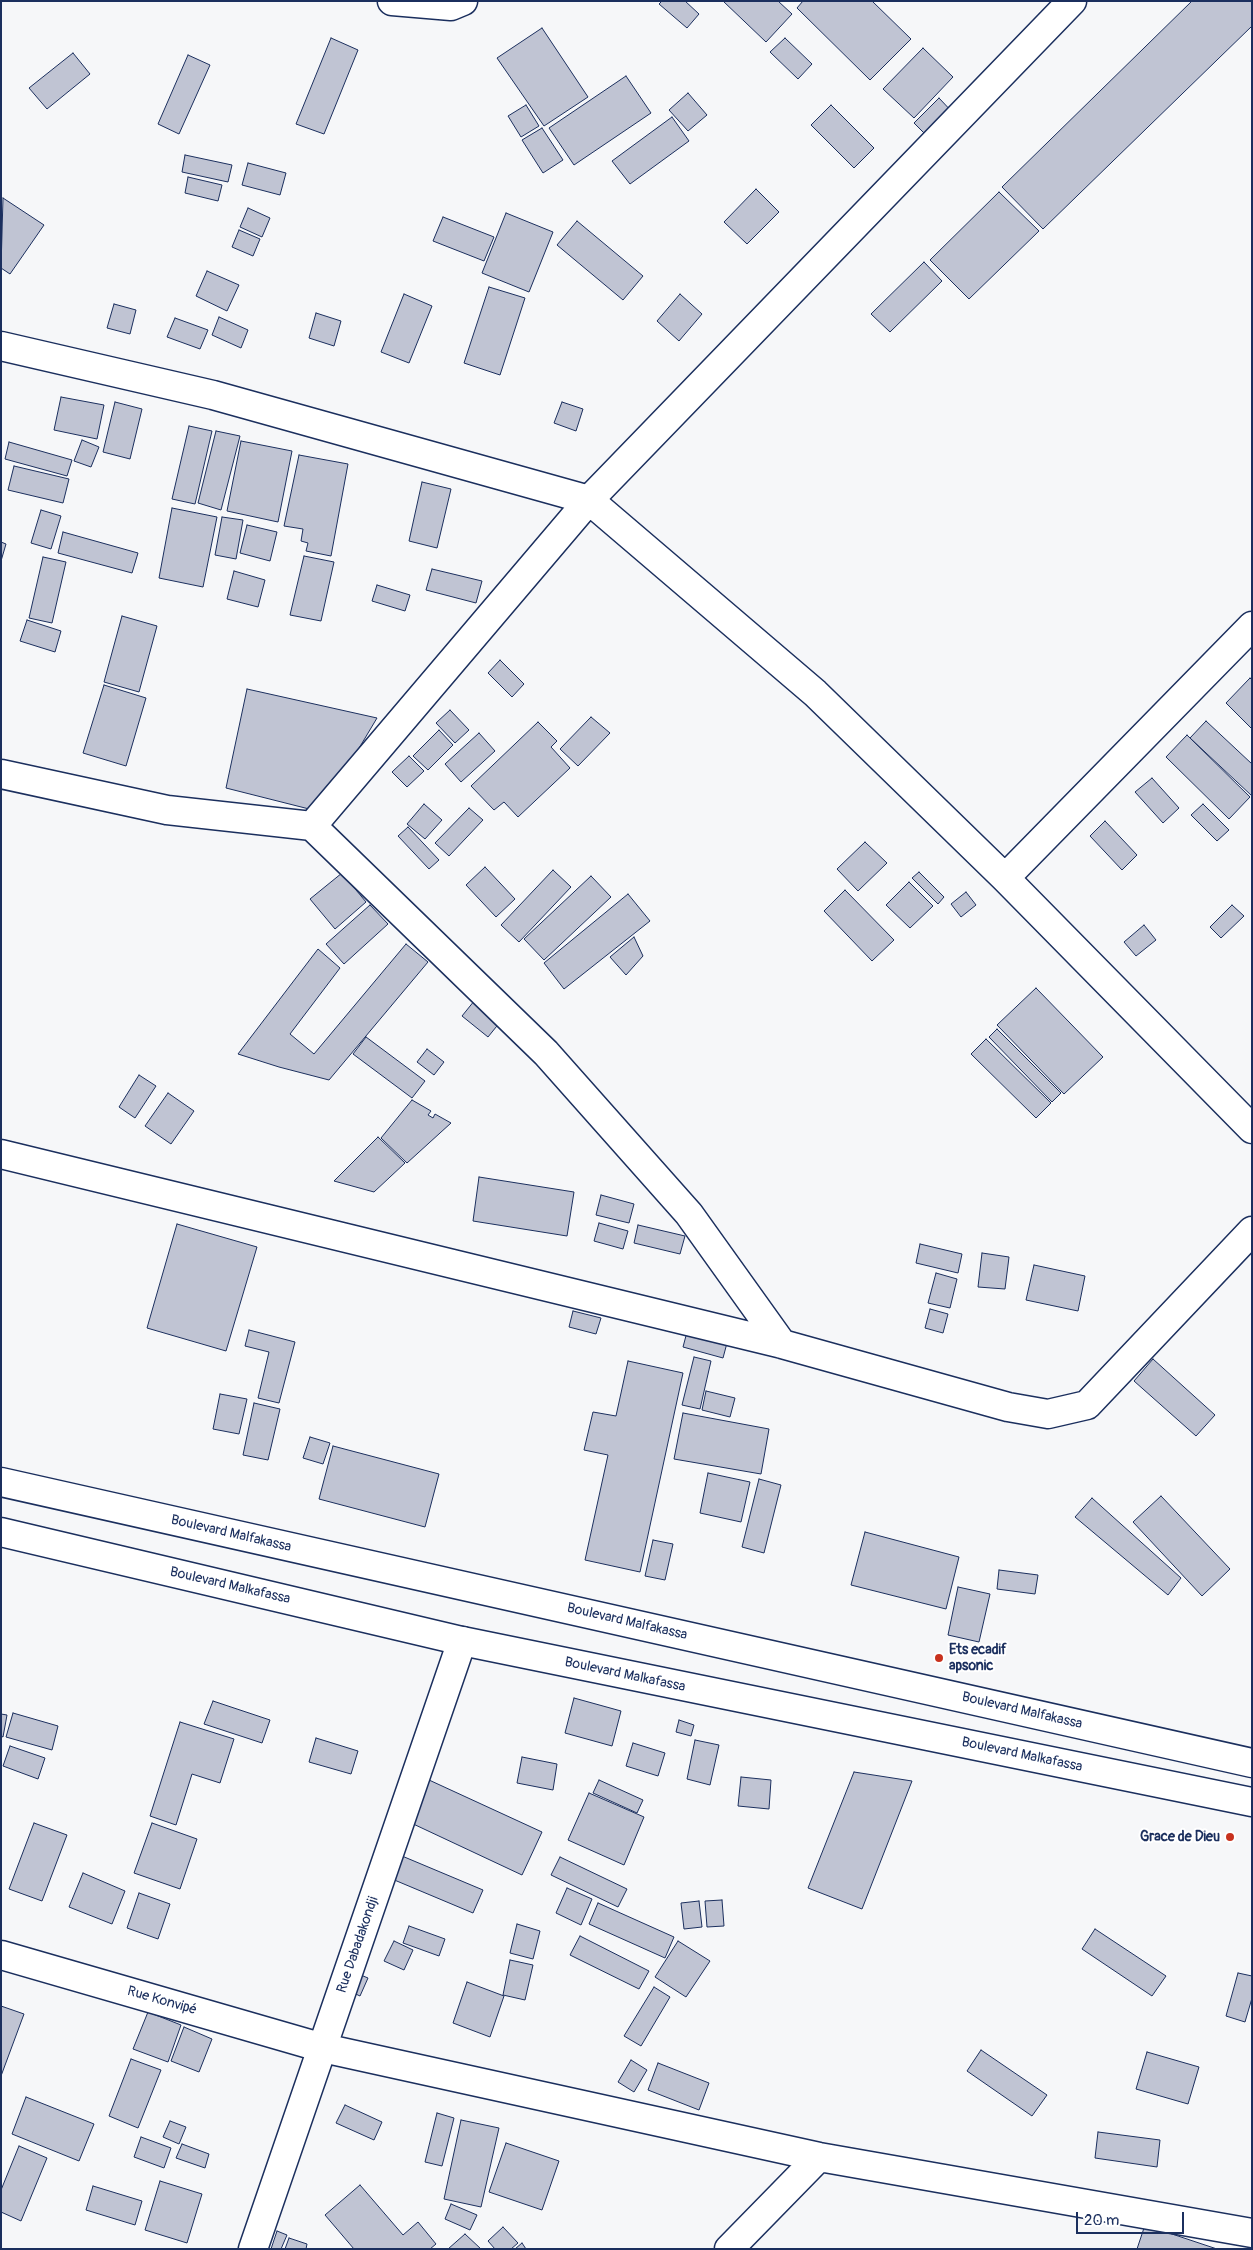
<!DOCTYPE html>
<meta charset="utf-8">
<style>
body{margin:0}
#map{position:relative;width:1253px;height:2250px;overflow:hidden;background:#f6f7f9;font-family:Pangolin,sans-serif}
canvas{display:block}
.frame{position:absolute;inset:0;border:2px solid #1b2f5e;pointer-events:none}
.scale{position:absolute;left:1076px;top:2212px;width:108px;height:22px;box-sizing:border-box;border:2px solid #1b2f5e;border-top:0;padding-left:6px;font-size:15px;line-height:18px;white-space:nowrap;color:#1b2f5e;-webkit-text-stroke:4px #fff;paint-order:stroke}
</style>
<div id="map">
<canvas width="1253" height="2250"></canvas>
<div class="frame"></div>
<div class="scale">20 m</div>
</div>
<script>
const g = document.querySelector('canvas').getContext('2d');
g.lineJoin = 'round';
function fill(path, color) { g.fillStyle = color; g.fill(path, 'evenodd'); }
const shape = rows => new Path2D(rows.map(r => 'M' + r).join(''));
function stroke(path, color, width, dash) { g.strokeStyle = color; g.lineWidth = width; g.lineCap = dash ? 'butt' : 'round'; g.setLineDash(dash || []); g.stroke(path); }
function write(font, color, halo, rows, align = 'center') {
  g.font = font + ' Pangolin,sans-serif'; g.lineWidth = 4; g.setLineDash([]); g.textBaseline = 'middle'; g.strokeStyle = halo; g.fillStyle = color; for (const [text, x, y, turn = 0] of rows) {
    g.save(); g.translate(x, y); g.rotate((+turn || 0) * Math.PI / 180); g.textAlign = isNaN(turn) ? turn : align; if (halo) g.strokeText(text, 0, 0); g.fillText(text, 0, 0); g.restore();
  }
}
const building = shape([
 [662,1,685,1,699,14,687,28,659,4,662,1],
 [723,1,778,1,792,14,766,42,723,1],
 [803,1,872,1,911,39,870,80,797,8,803,1],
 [1192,1,1252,1,1252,26,1043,229,1002,187,1192,1],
 [542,28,588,97,544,126,497,58,542,28],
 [331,38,358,50,324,134,296,124,331,38],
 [785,38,812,64,798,79,770,52,785,38],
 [923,48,953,77,914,118,883,89,923,48],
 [73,53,90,74,47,109,29,88,73,53],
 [188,55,210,65,179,134,158,124,188,55],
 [626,76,651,113,574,165,549,128,626,76],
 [688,93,707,115,688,131,669,110,688,93],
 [939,98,955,115,930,139,914,123,939,98],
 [526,105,539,126,521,137,508,116,526,105],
 [831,105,874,148,854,168,811,125,831,105],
 [672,117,689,141,630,184,612,161,672,117],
 [542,128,563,160,543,173,522,140,542,128],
 [185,155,232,165,228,182,182,172,185,155],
 [248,163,286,173,280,195,242,185,248,163],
 [188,177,222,185,218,201,185,193,188,177],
 [756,189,779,212,747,244,724,222,756,189],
 [999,192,1039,231,969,299,930,260,999,192],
 [3,198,44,225,10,274,1,268,3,198],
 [248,208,270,218,262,237,240,227,248,208],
 [506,213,553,232,529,292,482,273,506,213],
 [443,217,494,237,484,261,433,241,443,217],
 [577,221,643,276,623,300,557,245,577,221],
 [239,230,260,239,253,256,232,247,239,230],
 [924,262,942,281,890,332,871,314,924,262],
 [207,271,239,285,227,311,196,296,207,271],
 [489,287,525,298,500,375,464,363,489,287],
 [404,294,432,306,409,363,381,352,404,294],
 [680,294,702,314,679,341,657,321,680,294],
 [114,304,136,310,130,334,107,328,114,304],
 [316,313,341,321,334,346,309,338,316,313],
 [219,317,248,330,241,348,212,335,219,317],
 [175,318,208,330,200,349,167,337,175,318],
 [61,397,104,405,97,439,54,430,61,397],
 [115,402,142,409,130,459,103,452,115,402],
 [562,402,583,409,576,431,554,423,562,402],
 [189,426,212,431,195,504,172,499,189,426],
 [216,431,240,436,221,510,198,503,216,431],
 [82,440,99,447,91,467,74,461,82,440],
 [241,441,292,451,278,522,227,511,241,441],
 [9,442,72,460,67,476,5,459,9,442],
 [299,455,348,464,331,556,306,551,308,543,301,541,303,529,284,526,299,455],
 [14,466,69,479,63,503,8,490,14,466],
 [422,482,451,489,437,548,409,541,422,482],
 [172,508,217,517,203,587,159,578,172,508],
 [41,510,61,516,51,549,31,543,41,510],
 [222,517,243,520,236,559,215,555,222,517],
 [247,525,277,532,270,561,240,553,247,525],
 [63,532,138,553,132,573,58,553,63,532],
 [1,542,6,544,1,561,1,542],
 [304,556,334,562,321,621,290,615,304,556],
 [43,557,66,562,52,623,29,618,43,557],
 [432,569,482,581,476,603,426,590,432,569],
 [234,571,265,580,258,607,227,599,234,571],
 [377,585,410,595,405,611,372,601,377,585],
 [122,616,157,626,139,692,104,682,122,616],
 [27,620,61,631,55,652,20,641,27,620],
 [500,660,524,684,512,697,488,673,500,660],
 [1250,678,1252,680,1252,729,1226,703,1250,678],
 [104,685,146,698,126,766,83,753,104,685],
 [247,689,377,718,321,812,226,788,247,689],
 [450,710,469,730,455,743,436,723,450,710],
 [591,717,610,733,578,766,560,749,591,717],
 [1206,721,1252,764,1252,796,1190,738,1206,721],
 [538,722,557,741,551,747,570,768,518,817,504,802,494,810,471,786,538,722],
 [439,730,453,745,428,770,413,756,439,730],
 [479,733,495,751,461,782,445,764,479,733],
 [1187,735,1250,797,1229,819,1166,757,1187,735],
 [409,756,424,771,407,787,392,772,409,756],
 [1152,778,1179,808,1163,823,1135,792,1152,778],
 [424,804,442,820,425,839,407,824,424,804],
 [1203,804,1229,830,1217,841,1191,815,1203,804],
 [469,808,483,820,449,856,435,843,469,808],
 [1105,821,1137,855,1122,870,1090,836,1105,821],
 [408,827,439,860,429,869,398,836,408,827],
 [865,842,887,863,858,891,837,869,865,842],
 [485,867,515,899,496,917,466,885,485,867],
 [553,870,571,887,519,942,501,925,553,870],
 [919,872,944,897,938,904,912,878,919,872],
 [342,873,366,902,335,929,310,899,342,873],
 [591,876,611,897,544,960,524,939,591,876],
 [909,882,933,906,910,928,886,905,909,882],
 [845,890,894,940,872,961,824,911,845,890],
 [966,892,976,905,961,917,951,904,966,892],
 [628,894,650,921,564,989,544,963,628,894],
 [370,905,388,924,344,964,326,944,370,905],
 [1232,905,1244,916,1221,938,1210,927,1232,905],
 [1144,925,1156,940,1136,956,1124,942,1144,925],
 [634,937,643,956,626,975,610,957,634,937],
 [406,944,428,962,329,1080,279,1067,238,1054,318,949,340,968,290,1034,314,1054,406,944],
 [1036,988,1103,1057,1064,1094,997,1025,1036,988],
 [479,995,505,1016,488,1037,462,1016,479,995],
 [997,1029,1061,1093,1052,1102,989,1037,997,1029],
 [366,1037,425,1081,412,1098,353,1054,366,1037],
 [986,1039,1051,1103,1036,1118,971,1054,986,1039],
 [427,1049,444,1062,434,1075,417,1062,427,1049],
 [139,1075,156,1086,135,1118,119,1107,139,1075],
 [168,1093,194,1111,171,1144,145,1126,168,1093],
 [412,1100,431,1111,428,1115,433,1118,435,1114,451,1123,407,1163,381,1138,412,1100],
 [378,1137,405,1163,374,1192,334,1181,378,1137],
 [479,1177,574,1192,567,1236,473,1221,479,1177],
 [601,1195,634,1204,629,1223,596,1215,601,1195],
 [599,1223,628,1231,623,1249,594,1241,599,1223],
 [177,1224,257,1247,226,1351,147,1328,177,1224],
 [638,1225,685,1236,680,1254,634,1243,638,1225],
 [920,1244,962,1254,958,1273,916,1263,920,1244],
 [982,1253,1009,1257,1005,1289,978,1287,982,1253],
 [1034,1265,1085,1276,1078,1311,1026,1300,1034,1265],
 [936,1273,957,1279,950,1308,928,1303,936,1273],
 [930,1309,948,1314,943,1333,925,1328,930,1309],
 [573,1311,601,1318,596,1334,569,1327,573,1311],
 [249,1330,295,1342,279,1403,258,1398,269,1352,245,1346,249,1330],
 [687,1332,727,1343,723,1358,683,1347,687,1332],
 [694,1357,711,1361,700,1409,682,1405,694,1357],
 [1153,1359,1215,1415,1196,1436,1134,1381,1153,1359],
 [628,1361,683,1373,640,1572,585,1560,608,1455,584,1450,593,1412,616,1416,628,1361],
 [706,1391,735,1398,730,1417,702,1410,706,1391],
 [220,1394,247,1399,239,1434,213,1429,220,1394],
 [254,1403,280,1409,268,1460,243,1455,254,1403],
 [683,1413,769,1429,761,1474,674,1459,683,1413],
 [310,1437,330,1443,323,1464,303,1458,310,1437],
 [333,1446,439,1474,425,1527,319,1499,333,1446],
 [708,1473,750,1482,741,1522,700,1513,708,1473],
 [759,1479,781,1485,764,1553,742,1547,759,1479],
 [1161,1496,1230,1569,1202,1596,1133,1522,1161,1496],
 [1092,1498,1181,1578,1168,1595,1075,1517,1092,1498],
 [865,1532,959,1557,946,1609,851,1585,865,1532],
 [653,1540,673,1544,665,1580,645,1576,653,1540],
 [999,1570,1038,1575,1035,1594,997,1589,999,1570],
 [958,1587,990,1594,979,1642,948,1635,958,1587],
 [574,1698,621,1711,612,1746,565,1733,574,1698],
 [213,1701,270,1720,262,1743,204,1724,213,1701],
 [13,1713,58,1726,52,1750,6,1737,13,1713],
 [1,1714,7,1715,3,1737,1,1736,1,1714],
 [679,1720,694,1725,691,1736,676,1732,679,1720],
 [180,1722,234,1739,220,1783,192,1774,176,1825,150,1816,180,1722],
 [316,1738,358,1751,351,1774,309,1762,316,1738],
 [695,1740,719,1745,710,1785,687,1779,695,1740],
 [633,1743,665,1753,658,1776,626,1766,633,1743],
 [10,1746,45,1758,38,1779,3,1766,10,1746],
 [522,1757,557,1764,553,1790,517,1783,522,1757],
 [854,1772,912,1781,862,1909,808,1888,854,1772],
 [741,1777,771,1780,769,1809,738,1806,741,1777],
 [429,1780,542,1832,522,1875,409,1822,429,1780],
 [599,1780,643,1800,637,1813,593,1793,599,1780],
 [589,1793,644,1817,624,1865,568,1840,589,1793],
 [34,1823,67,1835,42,1901,9,1889,34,1823],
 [152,1823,197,1839,180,1889,134,1873,152,1823],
 [402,1856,483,1890,473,1913,392,1879,402,1856],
 [560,1857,627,1889,618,1907,551,1875,560,1857],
 [83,1873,125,1891,112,1924,69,1907,83,1873],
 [567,1888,592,1899,581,1925,556,1913,567,1888],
 [139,1893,170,1904,158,1939,127,1928,139,1893],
 [722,1900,724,1926,707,1927,705,1901,722,1900],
 [699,1901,702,1927,684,1929,681,1903,699,1901],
 [598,1903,674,1937,665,1958,589,1924,598,1903],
 [517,1924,540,1931,533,1959,510,1953,517,1924],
 [409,1926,445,1939,439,1956,403,1943,409,1926],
 [1095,1929,1166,1976,1152,1996,1082,1949,1095,1929],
 [580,1936,649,1971,639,1989,570,1955,580,1936],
 [394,1941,413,1950,404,1970,384,1961,394,1941],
 [678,1941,710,1961,686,1997,655,1977,678,1941],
 [510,1960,533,1965,525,2000,503,1995,510,1960],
 [351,1971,368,1978,360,1996,343,1988,351,1971],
 [1238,1973,1252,1976,1252,1998,1245,2022,1226,2016,1238,1973],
 [467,1982,504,1996,490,2037,453,2023,467,1982],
 [654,1987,670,1997,641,2046,624,2036,654,1987],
 [1,2006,24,2014,1,2076,1,2006],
 [148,2012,181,2025,168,2062,133,2049,148,2012],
 [184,2027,212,2039,199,2072,171,2061,184,2027],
 [981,2050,1047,2095,1032,2116,967,2071,981,2050],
 [1147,2052,1199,2067,1188,2104,1136,2089,1147,2052],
 [131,2059,161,2070,138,2128,109,2116,131,2059],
 [631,2060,647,2070,634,2092,618,2082,631,2060],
 [658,2063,709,2083,699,2110,648,2090,658,2063],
 [26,2097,94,2124,79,2161,12,2134,26,2097],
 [345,2105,382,2122,374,2140,336,2123,345,2105],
 [437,2113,454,2118,442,2166,425,2162,437,2113],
 [461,2120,499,2128,481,2207,444,2199,461,2120],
 [170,2121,186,2127,179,2144,163,2137,170,2121],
 [1098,2132,1160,2140,1157,2167,1095,2158,1098,2132],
 [141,2137,171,2148,164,2168,134,2157,141,2137],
 [506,2143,559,2161,542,2210,489,2192,506,2143],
 [182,2144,209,2154,205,2168,176,2158,182,2144],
 [19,2146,47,2158,21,2221,1,2212,1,2190,19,2146],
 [160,2181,202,2194,187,2243,145,2230,160,2181],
 [360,2185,403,2235,418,2222,436,2244,430,2249,354,2249,325,2215,360,2185],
 [93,2186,142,2201,135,2225,86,2210,93,2186],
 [451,2204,477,2215,470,2230,445,2219,451,2204],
 [1145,2225,1217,2249,1137,2249,1145,2225],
 [503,2227,518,2243,511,2249,495,2249,488,2241,503,2227],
 [277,2231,287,2235,281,2249,271,2249,277,2231],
 [465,2234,481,2249,448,2249,465,2234],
 [289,2238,307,2244,306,2249,285,2249,289,2238],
 [522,2243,526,2249,515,2249,522,2243]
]);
const minor = shape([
 [392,1,451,6,463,1],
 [1,346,213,395,589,500,815,693,1005,878,1252,1129],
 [1,774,167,810,312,826],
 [1005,878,1252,626],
 [1,1154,782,1344,1008,1407,1048,1414,1087,1405,1252,1231],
 [782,1344,689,1214,546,1053,312,826,589,500,1072,1],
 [1,1955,323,2048,819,2157,1252,2233],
 [253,2249,462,1641],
 [729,2249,819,2157]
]);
const major = shape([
 [1,1482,1252,1763],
 [1,1532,462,1641,1252,1802]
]);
const markers = [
 [939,1658,5,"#c8321e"],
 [1230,1837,5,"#c8321e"]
];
const streetNames = [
 ["Boulevard Malfakassa",231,1534,13],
 ["Boulevard Malkafassa",230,1586,13],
 ["Boulevard Malfakassa",627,1622,13],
 ["Boulevard Malkafassa",625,1675,12],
 ["Boulevard Malfakassa",1022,1711,13],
 ["Boulevard Malkafassa",1022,1755,12],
 ["Rue Dabadakondji",358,1945,-71],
 ["Rue Konvipé",162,2001,16]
];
const poiNames = [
 ["Ets ecadif",949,1650],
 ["apsonic",949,1666],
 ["Grace de Dieu",1220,1837,"right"]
];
fill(building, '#c0c4d3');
stroke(building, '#1b2f5e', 1);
stroke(minor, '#1b2f5e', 31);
stroke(major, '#1b2f5e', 31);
stroke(minor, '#fff', 28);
stroke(major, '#fff', 28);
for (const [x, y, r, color] of markers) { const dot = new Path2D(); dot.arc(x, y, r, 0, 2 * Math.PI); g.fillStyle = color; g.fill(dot); stroke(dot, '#fff', 2); }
write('14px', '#1b2f5e', '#fff', streetNames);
write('bold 14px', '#1b2f5e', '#fff', poiNames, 'left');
</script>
